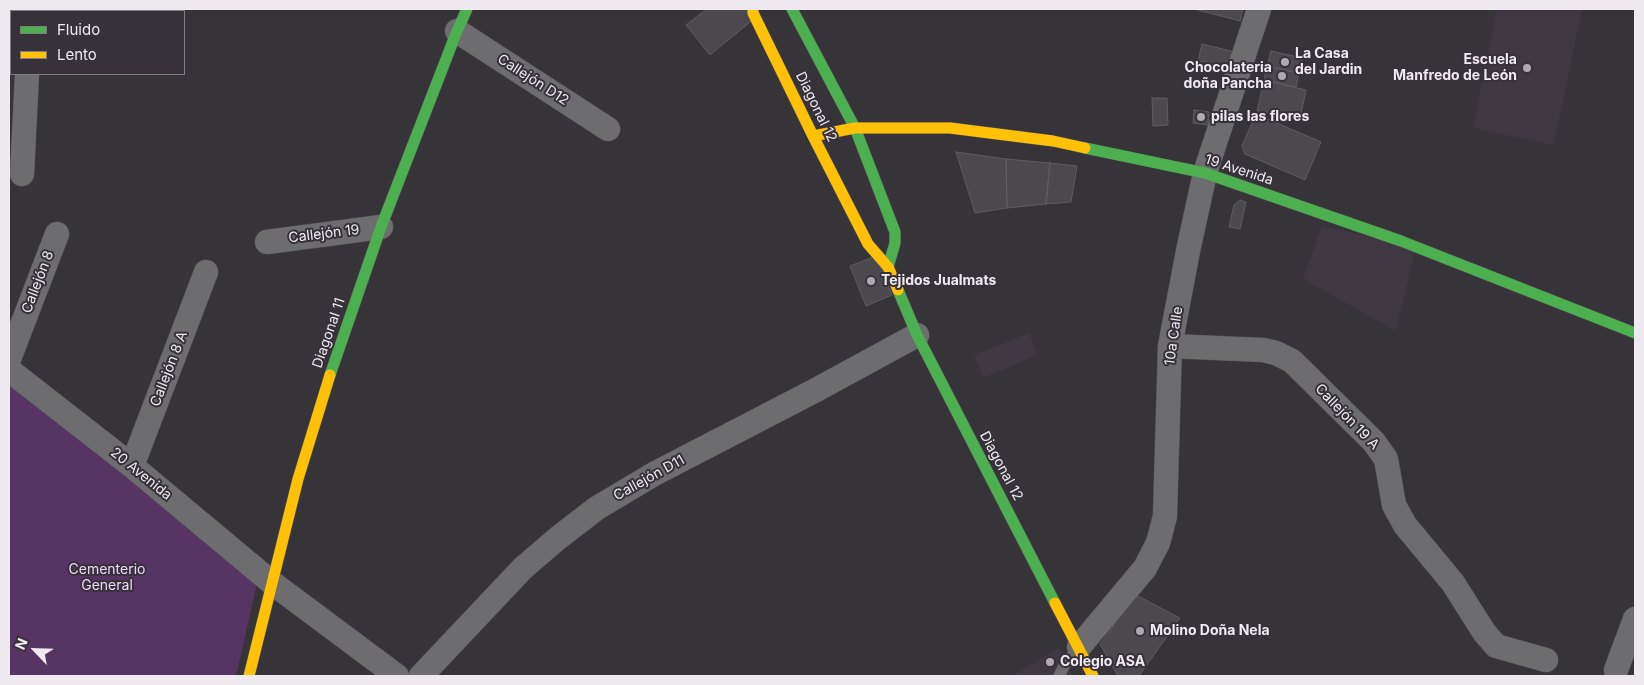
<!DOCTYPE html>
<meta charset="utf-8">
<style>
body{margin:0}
#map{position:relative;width:1644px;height:685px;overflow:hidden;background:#363438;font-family:Inter,sans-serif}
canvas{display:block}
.frame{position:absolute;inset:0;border:10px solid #eeeaef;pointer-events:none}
.legend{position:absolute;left:10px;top:10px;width:175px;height:65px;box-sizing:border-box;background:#37323a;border:1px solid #807c82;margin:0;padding:6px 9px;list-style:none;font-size:15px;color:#eeeaef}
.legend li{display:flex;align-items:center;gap:10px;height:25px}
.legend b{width:25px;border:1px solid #807c82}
.north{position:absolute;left:10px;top:625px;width:50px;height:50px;-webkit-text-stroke:4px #37323a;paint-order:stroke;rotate:294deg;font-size:14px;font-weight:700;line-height:20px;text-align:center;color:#eeeaef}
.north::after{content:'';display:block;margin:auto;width:18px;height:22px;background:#eeeaef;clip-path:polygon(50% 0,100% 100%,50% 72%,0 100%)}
</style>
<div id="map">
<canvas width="1644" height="685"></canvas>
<div class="frame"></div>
<ul class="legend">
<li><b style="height:6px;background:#4caf50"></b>Fluido</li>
<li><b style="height:6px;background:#ffc107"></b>Lento</li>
</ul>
<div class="north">N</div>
</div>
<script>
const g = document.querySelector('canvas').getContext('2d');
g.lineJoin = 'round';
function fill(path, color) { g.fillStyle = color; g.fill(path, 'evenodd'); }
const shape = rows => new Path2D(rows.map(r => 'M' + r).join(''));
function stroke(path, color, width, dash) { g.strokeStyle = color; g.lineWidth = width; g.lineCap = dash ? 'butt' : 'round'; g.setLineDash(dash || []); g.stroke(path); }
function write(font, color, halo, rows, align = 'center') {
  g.font = font + ' Inter,sans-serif'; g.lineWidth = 4; g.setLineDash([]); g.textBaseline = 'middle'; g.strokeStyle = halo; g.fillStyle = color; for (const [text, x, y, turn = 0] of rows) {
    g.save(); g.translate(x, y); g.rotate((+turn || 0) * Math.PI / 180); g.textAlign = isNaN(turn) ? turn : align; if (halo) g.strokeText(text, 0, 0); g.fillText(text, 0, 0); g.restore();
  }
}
const built = shape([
 [1497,9,1582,9,1554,145,1473,128],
 [1322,226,1416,247,1396,331,1303,279],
 [1029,333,1038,355,983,378,974,355],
 [1059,648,1072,676,1012,676]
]);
const green = shape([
 [9,378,259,575,236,676,9,676]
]);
const building = shape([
 [707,9,751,9,755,18,710,55,686,25,707,9],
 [1194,9,1243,9,1240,21,1194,9],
 [1202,44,1235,52,1232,63,1203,71,1206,62,1198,61,1202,44],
 [1271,51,1302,58,1299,73,1267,66,1271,51],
 [1267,66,1299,73,1296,87,1264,80,1267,66],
 [1264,80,1306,90,1300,119,1257,111,1264,80],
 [1152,98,1167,98,1168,125,1153,126,1152,98],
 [1194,110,1209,112,1208,125,1193,123,1194,110],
 [1256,114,1321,142,1305,180,1245,154,1242,146,1256,114],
 [956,152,1006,159,1007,208,975,213,956,152],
 [1006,159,1050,163,1046,204,1007,208,1006,159],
 [1050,163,1077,166,1071,202,1046,204,1050,163],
 [1240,200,1246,202,1240,229,1229,227,1234,205,1240,200],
 [876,256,892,295,866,306,850,266,876,256],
 [1136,595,1180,618,1139,676,1118,676,1100,644,1136,595]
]);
const lane = shape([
 [1059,676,1064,666,1078,649]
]);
const street = shape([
 [39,11,40,9],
 [457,31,608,129],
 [9,37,11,38],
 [22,174,27,74],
 [267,242,381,227],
 [1170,346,1263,350,1276,353,1292,361,1374,442,1386,459,1394,505,1405,525,1453,583,1484,632,1496,646,1546,660],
 [9,359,57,234],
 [9,370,132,466,271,582,397,676],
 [132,466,206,272],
 [1079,647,1145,568,1158,543,1165,516,1170,346,1188,251,1205,173,1259,9],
 [1616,670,1635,619],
 [421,676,523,568,558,538,597,508,654,474,816,390,917,335]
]);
const fast = shape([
 [792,9,855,128,895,232,895,243,888,267],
 [1085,148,1205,173,1401,241,1635,333],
 [898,290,917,335,1055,603],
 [330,375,381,227,457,31,467,9]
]);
const slow = shape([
 [753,9,753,13,813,136,868,244,888,267,898,290],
 [813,136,855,128,950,128,1053,141,1085,148],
 [1055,603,1093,676],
 [249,676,298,479,330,375]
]);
const markers = [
 [1285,62,5,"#aeaaaf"],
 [1527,68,5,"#aeaaaf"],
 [1282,76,5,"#aeaaaf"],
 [1201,117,5,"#aeaaaf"],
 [871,281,5,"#aeaaaf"],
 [1140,631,5,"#aeaaaf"],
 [1050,662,5,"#aeaaaf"]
];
const poiNames = [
 ["La Casa",1295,54],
 ["del Jardin",1295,70],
 ["Escuela",1517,60,"right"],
 ["Manfredo de León",1517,76,"right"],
 ["Chocolateria",1272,68,"right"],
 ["doña Pancha",1272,84,"right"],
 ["pilas las flores",1211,117],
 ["Tejidos Jualmats",881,281],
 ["Molino Doña Nela",1150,631],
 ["Colegio ASA",1060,662]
];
const streetNames = [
 ["Callejón D12",533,80,33],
 ["Diagonal 12",816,107,64],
 ["19 Avenida",1239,170,18],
 ["Callejón 19",324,234,-7],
 ["Callejón 8",38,282,-69],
 ["Diagonal 11",329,333,-71],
 ["10a Calle",1174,336,-82],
 ["Callejón 8 A",169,369,-69],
 ["Callejón 19 A",1347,417,46],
 ["Diagonal 12",1001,466,62],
 ["20 Avenida",141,474,39],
 ["Callejón D11",649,478,-29]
];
const parkNames = [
 ["Cementerio",107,570],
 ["General",107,586]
];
fill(built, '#3f3742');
fill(green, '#563564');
fill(building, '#4c494e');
stroke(building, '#5e5c60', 1);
stroke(lane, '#545255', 12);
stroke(street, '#545255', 25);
stroke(fast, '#545255', 12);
stroke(slow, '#545255', 12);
stroke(lane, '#6d6c6e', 11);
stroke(street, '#6d6c6e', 24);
stroke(fast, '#4caf50', 11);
stroke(slow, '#ffc107', 11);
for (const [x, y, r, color] of markers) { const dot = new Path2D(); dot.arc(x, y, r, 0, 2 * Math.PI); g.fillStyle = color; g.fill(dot); stroke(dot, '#37323a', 2); }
write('bold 14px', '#eeeaef', '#37323a', poiNames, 'left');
write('14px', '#eeeaef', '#37323a', streetNames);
write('14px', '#efd5fc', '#37323a', parkNames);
</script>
